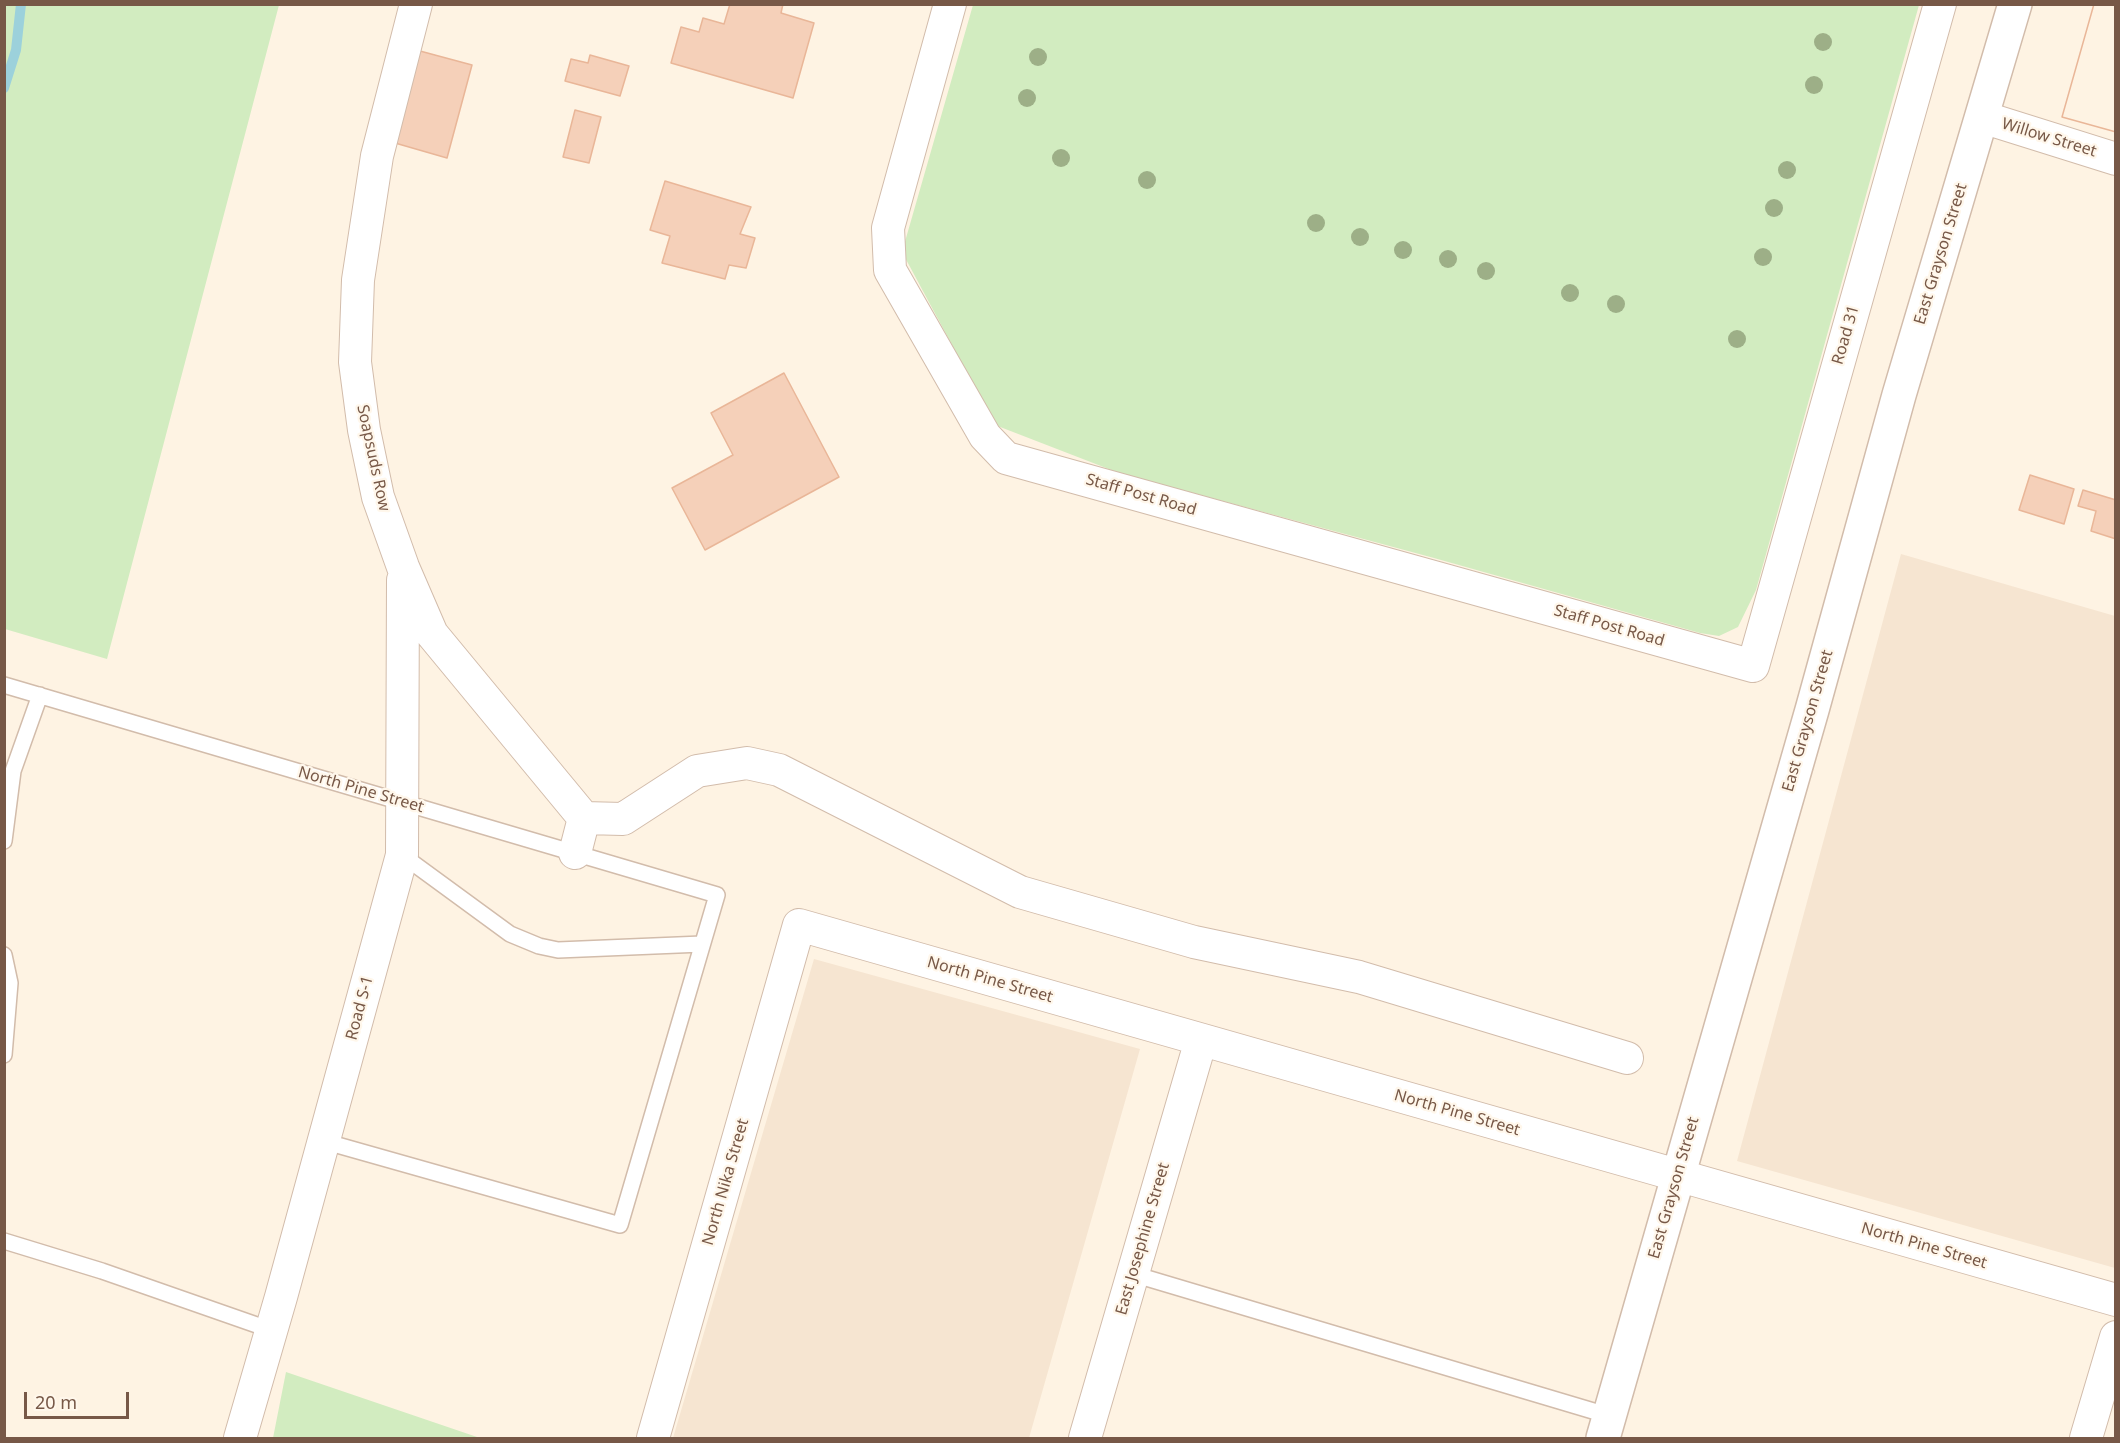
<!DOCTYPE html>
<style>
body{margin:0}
#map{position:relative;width:2120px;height:1443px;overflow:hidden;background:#fef3e3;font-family:"Noto Sans",sans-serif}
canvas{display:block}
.frame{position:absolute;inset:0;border:6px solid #775847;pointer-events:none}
.scale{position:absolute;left:24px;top:1392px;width:105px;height:27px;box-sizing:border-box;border:3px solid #775847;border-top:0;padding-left:8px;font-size:18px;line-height:21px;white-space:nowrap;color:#775847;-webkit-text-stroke:4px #fff7eb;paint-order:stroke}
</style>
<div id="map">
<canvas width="2120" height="1443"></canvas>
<div class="frame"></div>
<div class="scale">20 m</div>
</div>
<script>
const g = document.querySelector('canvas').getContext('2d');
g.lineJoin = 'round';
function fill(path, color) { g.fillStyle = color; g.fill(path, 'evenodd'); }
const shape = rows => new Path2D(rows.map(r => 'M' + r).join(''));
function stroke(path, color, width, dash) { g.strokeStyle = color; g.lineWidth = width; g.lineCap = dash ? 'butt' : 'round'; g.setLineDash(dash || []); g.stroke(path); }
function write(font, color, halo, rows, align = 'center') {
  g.font = font + ' "Noto Sans",sans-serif'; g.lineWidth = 4.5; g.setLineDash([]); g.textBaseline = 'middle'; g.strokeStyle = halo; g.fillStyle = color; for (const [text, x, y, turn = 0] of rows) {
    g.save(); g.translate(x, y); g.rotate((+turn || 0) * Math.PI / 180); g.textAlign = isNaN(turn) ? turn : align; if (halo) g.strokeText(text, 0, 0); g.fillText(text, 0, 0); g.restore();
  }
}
const residential = shape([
 [1901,554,2115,616,2115,1268,1737,1161],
 [814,959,1140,1049,1029,1438,673,1438]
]);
const green = shape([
 [4,5,279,5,107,659,5,629],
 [973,5,1919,5,1756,590,1738,627,1719,636,1700,633,1434,558,1119,473,995,425,902,252],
 [286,1372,480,1438,273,1438]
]);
const stream = shape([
 [4,88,16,50,21,4]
]);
const building = shape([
 [730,4,783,4,781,13,814,23,793,98,671,63,681,27,699,32,703,18,724,24,730,4],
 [2094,4,2116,4,2116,132,2062,117,2094,4],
 [2094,4,2116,4,2116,132,2062,117,2094,4],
 [420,51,472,65,447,158,395,143,420,51],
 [590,55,629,66,620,96,565,81,571,59,588,63,590,55],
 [575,110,601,117,589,163,563,157,575,110],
 [665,181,751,207,740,234,755,238,746,268,729,265,725,279,662,263,670,236,650,230,665,181],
 [784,373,839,477,705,550,672,488,733,455,711,413,784,373],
 [2030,475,2074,489,2064,524,2019,510,2030,475],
 [2083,490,2116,500,2116,539,2091,531,2096,511,2078,506,2083,490]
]);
const service = shape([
 [4,685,717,895,620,1225,323,1141],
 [4,841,13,771,40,695],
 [402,855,510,934,539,946,558,950,702,944],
 [4,955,10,983,4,1055],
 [4,1241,102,1271,271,1330],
 [1133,1274,1610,1416]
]);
const minor = shape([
 [416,4,377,156,358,280,355,362,364,430,378,497,403,567,432,634,584,818,575,853],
 [950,4,888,228,890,270,985,436,1006,458,1753,666,1940,4],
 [1982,117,2116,159],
 [584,818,623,819,697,771,747,763,779,770,1020,892,1194,942,1359,977,1627,1058],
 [240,1438,281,1297,402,855,403,580],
 [653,1438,799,925,2116,1300],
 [1085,1438,1201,1040],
 [2086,1438,2116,1337]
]);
const tertiary = shape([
 [1603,1438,1812,710,1899,395,2015,4]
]);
const trees = [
 [1823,42],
 [1038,57],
 [1814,85],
 [1027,98],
 [1061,158],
 [1787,170],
 [1147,180],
 [1774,208],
 [1316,223],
 [1360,237],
 [1403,250],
 [1763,257],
 [1448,259],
 [1486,271],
 [1570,293],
 [1616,304],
 [1737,339]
];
const streetNames = [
 ["Willow Street",2049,138,17],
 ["East Grayson Street",1941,254,-73],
 ["Road 31",1846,335,-74],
 ["Soapsuds Row",373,458,78],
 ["Staff Post Road",1141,495,16],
 ["Staff Post Road",1609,626,16],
 ["East Grayson Street",1808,721,-74],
 ["North Pine Street",361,790,16],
 ["North Pine Street",990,980,16],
 ["Road S-1",360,1008,-75],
 ["North Pine Street",1457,1113,16],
 ["North Nika Street",726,1182,-74],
 ["East Grayson Street",1674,1188,-74],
 ["East Josephine Street",1143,1239,-74],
 ["North Pine Street",1924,1246,16]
];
fill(residential, '#f6e5d1');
fill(green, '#d2ecc0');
stroke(stream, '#9cd1db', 10);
fill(building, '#f5d0b9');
stroke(building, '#e9b698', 1.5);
stroke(service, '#d2bcab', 18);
stroke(minor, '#d2bcab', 34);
stroke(tertiary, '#d2bcab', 36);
stroke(service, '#fff', 15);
stroke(minor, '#fff', 32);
stroke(tertiary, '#fff', 33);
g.fillStyle = '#9daf87';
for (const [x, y] of trees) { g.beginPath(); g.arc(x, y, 9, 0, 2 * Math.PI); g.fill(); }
write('16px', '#775847', '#fff7eb', streetNames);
</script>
